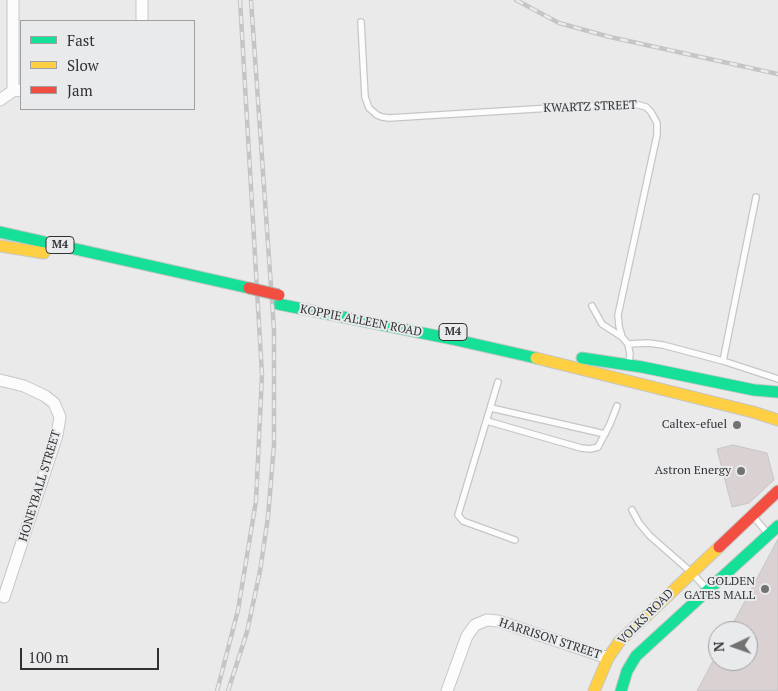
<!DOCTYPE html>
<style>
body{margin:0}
#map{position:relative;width:778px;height:691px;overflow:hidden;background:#eaeaeb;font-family:"PT Serif",serif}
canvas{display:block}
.legend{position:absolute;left:20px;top:20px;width:175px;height:90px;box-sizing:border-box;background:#e9eaec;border:1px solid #a0a0a2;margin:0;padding:6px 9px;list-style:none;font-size:15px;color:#323233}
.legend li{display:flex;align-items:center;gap:10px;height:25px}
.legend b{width:25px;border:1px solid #a0a0a2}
.north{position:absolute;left:708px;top:621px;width:50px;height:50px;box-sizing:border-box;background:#e9eaec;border:1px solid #a0a0a2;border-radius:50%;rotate:267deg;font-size:14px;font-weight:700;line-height:20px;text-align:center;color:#323233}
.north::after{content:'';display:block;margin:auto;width:18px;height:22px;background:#727273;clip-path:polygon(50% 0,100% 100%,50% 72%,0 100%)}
.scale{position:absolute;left:20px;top:648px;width:139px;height:22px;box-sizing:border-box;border:2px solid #323233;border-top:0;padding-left:6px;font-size:15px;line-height:18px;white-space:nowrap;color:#323233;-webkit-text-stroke:4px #e9eaec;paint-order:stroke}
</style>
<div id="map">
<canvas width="778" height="691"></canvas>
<ul class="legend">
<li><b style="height:6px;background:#16e098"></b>Fast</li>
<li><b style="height:6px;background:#ffcf43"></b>Slow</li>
<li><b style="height:6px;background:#f24e42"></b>Jam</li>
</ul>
<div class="north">N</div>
<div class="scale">100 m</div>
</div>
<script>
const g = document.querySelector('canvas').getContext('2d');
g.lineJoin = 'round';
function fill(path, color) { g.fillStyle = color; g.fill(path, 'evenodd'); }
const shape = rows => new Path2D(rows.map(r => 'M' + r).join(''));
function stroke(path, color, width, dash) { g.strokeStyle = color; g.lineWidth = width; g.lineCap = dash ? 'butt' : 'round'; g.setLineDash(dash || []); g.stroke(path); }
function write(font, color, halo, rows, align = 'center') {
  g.font = font + ' "PT Serif",serif'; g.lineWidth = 4; g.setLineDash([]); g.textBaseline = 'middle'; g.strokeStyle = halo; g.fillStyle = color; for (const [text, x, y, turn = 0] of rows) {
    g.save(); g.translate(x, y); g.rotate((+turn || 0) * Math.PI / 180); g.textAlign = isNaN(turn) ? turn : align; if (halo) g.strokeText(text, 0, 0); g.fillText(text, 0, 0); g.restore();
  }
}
const building = shape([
 [733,445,767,453,774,480,749,503,732,507,717,449,733,445],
 [778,539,778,691,697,691,713,661,748,661,748,631,729,631,778,539]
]);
const lane = shape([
 [361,22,365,97,369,108,377,115,382,117,389,118,632,103,646,107,651,112,657,123,657,135,618,315,619,326,622,337,628,344,630,354,629,363],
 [592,306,602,324,622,337],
 [628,344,648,343,663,345,723,361,778,379],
 [723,361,756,197],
 [498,382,458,515,463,521,515,540],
 [491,408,605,434],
 [487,421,581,448,590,449,598,447,610,424,617,406],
 [632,510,639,523,650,536,691,572,707,589],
 [752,515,769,535]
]);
const street = shape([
 [13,0,13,91],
 [142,0,142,21],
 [0,100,13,91,21,90],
 [0,380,24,386,45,396,54,403,60,417,57,435,4,597],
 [447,691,467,636,475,625,487,620,498,621,608,658]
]);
const fast = shape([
 [0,232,249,288],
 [278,304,452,339,536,358],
 [582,358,642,367,754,390,778,392],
 [621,691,627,671,636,656,778,526]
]);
const slow = shape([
 [0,246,44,253],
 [536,358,753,412,778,420],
 [594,691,608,658,619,642,719,547]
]);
const jam = shape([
 [719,547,778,491]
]);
const rail = shape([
 [516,0,559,23,610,37,778,74],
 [217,691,238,610,256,501,262,375,240,0],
 [228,691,247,632,260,571,268,517,274,445,274,330,251,0]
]);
const jamBridge = shape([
 [249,288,279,295]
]);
const markers = [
 [737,425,5,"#727273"],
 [741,471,5,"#727273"],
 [765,589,5,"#727273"]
];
const shields = [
 [60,245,28],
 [453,332,28]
];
const shieldNames = [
 ["M4",60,245],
 ["M4",453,332]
];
const streetNames = [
 ["KWARTZ STREET",590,107,-2],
 ["KOPPIE ALLEEN ROAD",361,321,11],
 ["HONEYBALL STREET",40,486,-73],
 ["VOLKS ROAD",646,617,-45],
 ["HARRISON STREET",550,639,18]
];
const poiNames = [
 ["Caltex-efuel",727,425],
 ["Astron Energy",731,471],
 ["GOLDEN",755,582],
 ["GATES MALL",755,596]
];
fill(building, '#dad2d2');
stroke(building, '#c5c5c6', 1);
stroke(lane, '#c6c6c7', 8);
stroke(street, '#c6c6c7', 13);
stroke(fast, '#c6c6c7', 13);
stroke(slow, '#c6c6c7', 13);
stroke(jam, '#c6c6c7', 13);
stroke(lane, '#fcfcfc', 5.5);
stroke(street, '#fcfcfc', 11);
stroke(fast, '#16e098', 11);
stroke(slow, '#ffcf43', 11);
stroke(jam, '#f24e42', 11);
stroke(rail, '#c5c5c6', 4.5);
stroke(rail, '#e9eaec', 2.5, [8]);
stroke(jamBridge, '#a7b4b0', 13, []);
stroke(jamBridge, '#f24e42', 11);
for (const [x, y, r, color] of markers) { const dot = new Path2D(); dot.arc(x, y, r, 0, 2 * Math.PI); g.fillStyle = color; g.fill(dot); stroke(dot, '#e9eaec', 2); }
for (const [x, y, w] of shields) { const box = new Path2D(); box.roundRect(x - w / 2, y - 8.5, w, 17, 4); g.fillStyle = '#e9eaec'; g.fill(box); stroke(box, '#323233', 1); }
write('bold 11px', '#323233', null, shieldNames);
write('12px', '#323233', '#e9eaec', streetNames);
write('12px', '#323233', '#e9eaec', poiNames, 'right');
</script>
